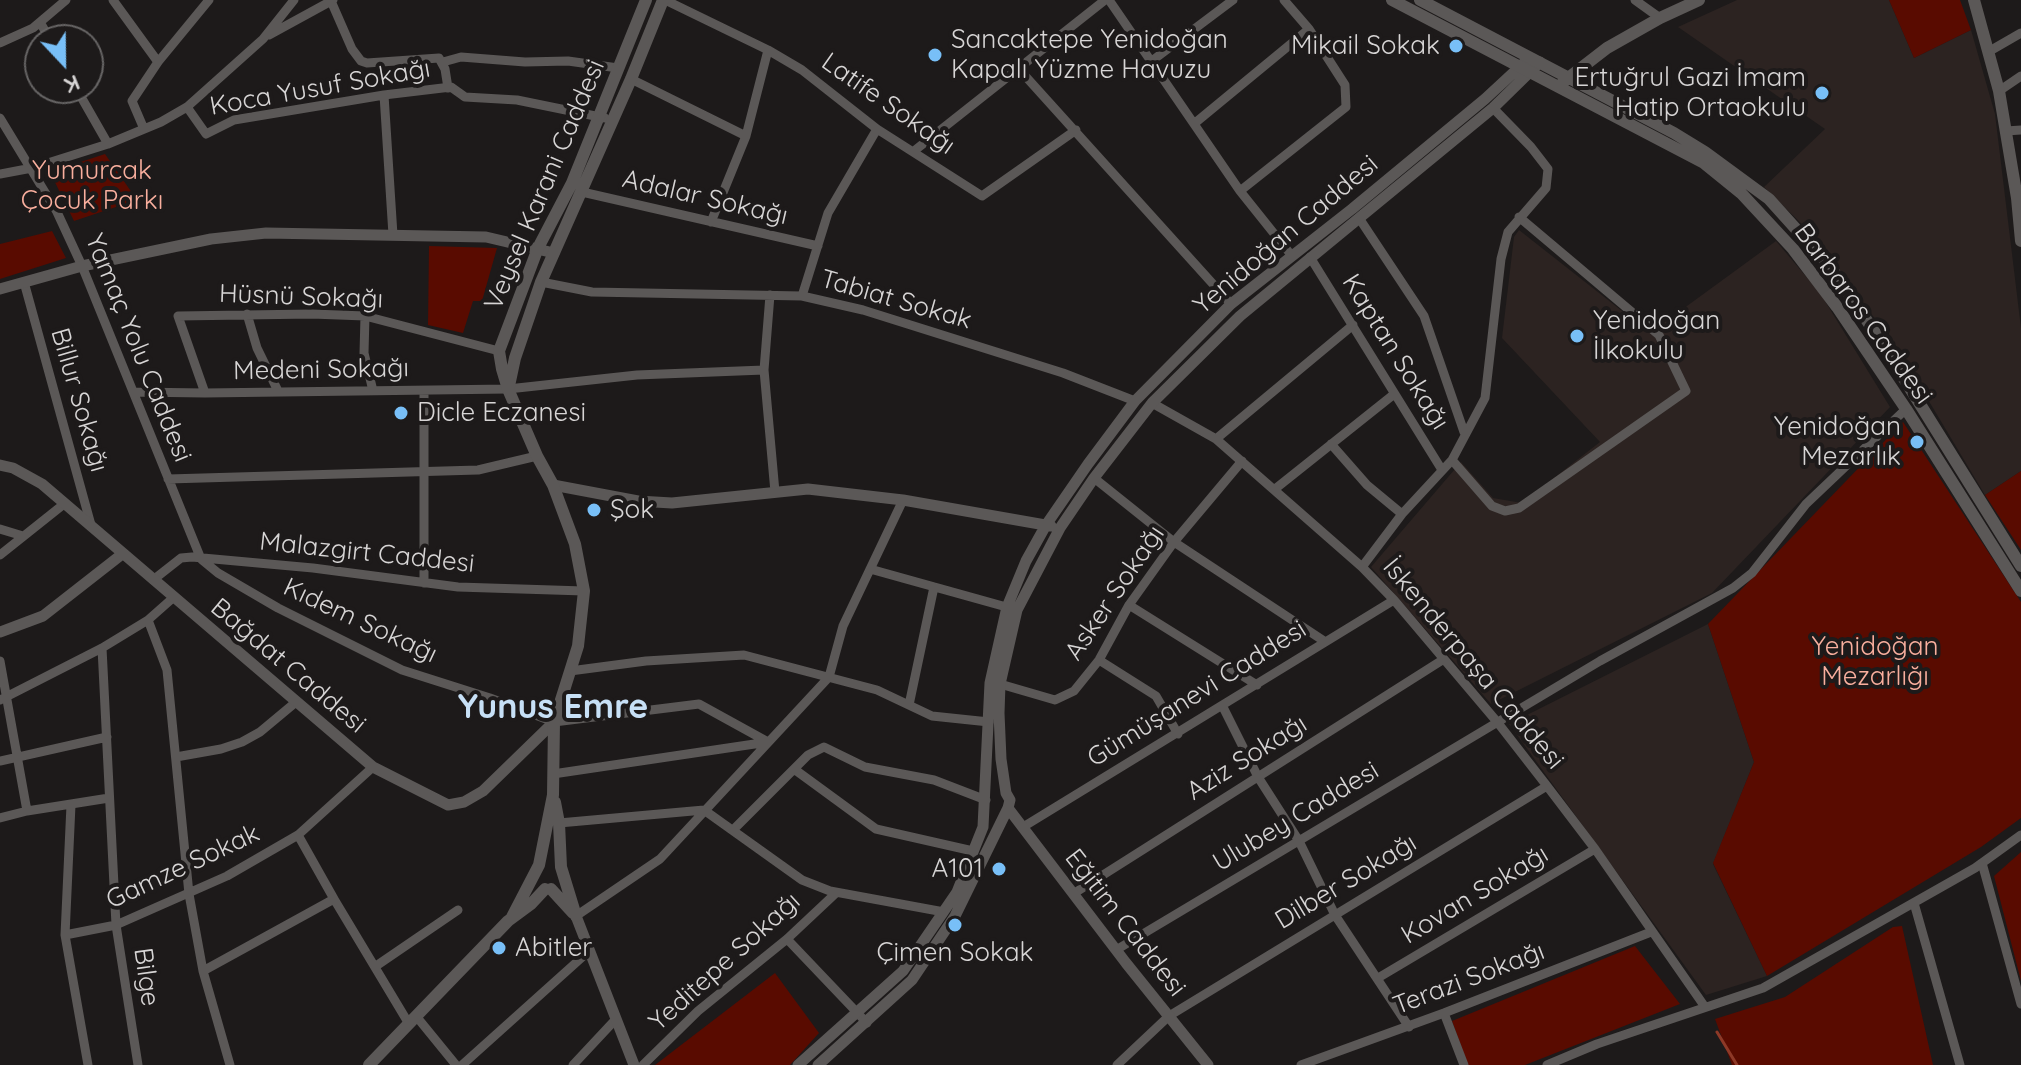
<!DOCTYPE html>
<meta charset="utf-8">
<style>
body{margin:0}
#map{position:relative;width:2021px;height:1065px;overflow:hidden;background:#1d1a1a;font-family:Quicksand,sans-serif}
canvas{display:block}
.north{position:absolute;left:24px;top:24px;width:80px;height:80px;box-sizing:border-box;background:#1d1a1a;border:2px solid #676565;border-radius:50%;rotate:158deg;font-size:22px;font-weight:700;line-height:32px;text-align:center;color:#d7d5d5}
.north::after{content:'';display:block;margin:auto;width:28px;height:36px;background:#78bff7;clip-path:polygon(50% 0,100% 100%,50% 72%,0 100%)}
</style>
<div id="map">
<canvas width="2021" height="1065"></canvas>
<div class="north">K</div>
</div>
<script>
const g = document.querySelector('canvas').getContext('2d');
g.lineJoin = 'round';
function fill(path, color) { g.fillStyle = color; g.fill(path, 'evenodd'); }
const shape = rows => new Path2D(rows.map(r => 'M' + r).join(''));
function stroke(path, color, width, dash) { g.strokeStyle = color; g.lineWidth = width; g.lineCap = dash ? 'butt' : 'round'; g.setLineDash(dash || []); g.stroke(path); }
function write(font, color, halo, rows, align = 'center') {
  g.font = font + ' Quicksand,sans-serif'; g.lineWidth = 8; g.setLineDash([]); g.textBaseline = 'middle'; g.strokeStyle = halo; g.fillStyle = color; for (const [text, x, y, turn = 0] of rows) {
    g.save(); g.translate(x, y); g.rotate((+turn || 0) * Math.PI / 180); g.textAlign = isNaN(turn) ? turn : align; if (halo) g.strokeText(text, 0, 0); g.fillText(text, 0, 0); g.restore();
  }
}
const built = shape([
 [1737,0,1889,0,1914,58,1971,30,1995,114,2021,328,2021,471,1985,495,1884,326,1881,327,1813,235,1764,187,1825,129,1678,27],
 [1519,230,1650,333,1776,241,1820,293,1890,407,1712,593,1491,704,1371,567,1461,462,1493,498,1522,503,1600,442,1502,338,1514,237],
 [1708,624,1754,762,1713,864,1767,976,1706,995,1509,724]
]);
const green = shape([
 [1889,0,1960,0,1971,30,1914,58],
 [105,154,137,200,74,221,50,172],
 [52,231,66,258,0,279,0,244],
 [429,246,497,248,482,301,473,301,463,333,428,325],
 [1903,422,2021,602,2021,818,1981,847,1767,976,1713,863,1754,762,1708,624],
 [2021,471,2021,550,1985,495],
 [2021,852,2021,981,1994,876],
 [1902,926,1933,1065,1732,1065,1715,1019,1785,997,1893,927],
 [1635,946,1680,1004,1525,1065,1468,1065,1452,1021],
 [775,973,819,1033,790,1065,655,1065]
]);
const stream = shape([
 [1717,1032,1737,1065]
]);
const minor = shape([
 [113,0,158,62],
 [665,0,768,50,802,70,877,129,982,196,1076,130],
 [1109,0,1240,191,1292,256],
 [1635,0,1660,18],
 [331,1,352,49,361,61,367,63,439,58,445,69,448,88],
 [40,22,50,40],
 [269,35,333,0],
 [0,43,33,28,66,0],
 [1988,52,2021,33],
 [1153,60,1233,0],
 [443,62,461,57,525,62,568,61,618,68],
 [1018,68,1231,304],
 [631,79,746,136],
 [76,88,108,144],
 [1999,91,2021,76],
 [384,95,393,235],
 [187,107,206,134,234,120,384,95,451,87,465,97,517,100,605,118],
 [0,118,57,212,82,266,201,559,218,573,278,608,402,670,490,698,554,722,699,704,768,742,553,774],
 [1195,123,1309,29],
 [144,129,132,101,158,62,209,0],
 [2006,131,2021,130],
 [914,151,1105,0],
 [0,174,32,168,108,144,161,122,187,107,263,39,294,0],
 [1240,191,1346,107,1345,85,1309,29,1284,0],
 [582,192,818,246],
 [1359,218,1424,316,1464,432],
 [711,222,746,136,768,50],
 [1310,257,1442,470],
 [24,282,91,525],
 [541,282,592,292,802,296,863,310,1063,373,1135,401],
 [802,296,828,213,877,129],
 [247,314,257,348,278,391],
 [365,316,364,353,373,391],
 [764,370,770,295],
 [134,392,205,393,508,389,637,375,764,370,775,492],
 [205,393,178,316,312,314,365,316,499,351],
 [1152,403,1216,439,1362,567,1394,600,1498,723,1547,786,1595,849,1705,1007],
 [1216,439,1353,325],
 [1331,444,1367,485,1402,514],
 [1452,460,1492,506,1505,511,1519,508,1686,391,1659,335,1519,217],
 [1094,478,1174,542,1324,641],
 [168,479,478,470,537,456],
 [1275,489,1393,395],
 [0,529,23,536],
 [0,555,64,504],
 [1362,567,1402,514,1452,460,1485,398,1501,259,1508,232,1546,188,1548,169,1531,147,1493,108],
 [870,569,1010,608],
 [153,580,181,558,192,557,313,568,458,587,584,591],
 [424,583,424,391],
 [1129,605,1257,685],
 [148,620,167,670,189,894,203,971,230,1065],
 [102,648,116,925,138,1065],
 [1099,660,1156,696,1178,734],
 [0,661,27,811],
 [570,671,646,661,744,655,877,690,932,716,989,722],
 [1000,684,1055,700,1074,691,1099,660,1129,605,1174,542,1242,461],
 [0,700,102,648,148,620,174,597],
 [909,705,934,587],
 [1223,707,1258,777,1299,841,1335,915,1409,1027],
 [176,757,221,749,242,742,260,732,296,702],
 [0,761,107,737],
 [794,769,876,829,973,851],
 [0,818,27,811,109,798],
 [559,823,704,810,802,880,830,891,944,912],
 [1023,827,1394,600],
 [734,829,808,755,824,747,865,767,934,780,986,800],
 [298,835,334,899],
 [1982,863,2021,1004],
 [1073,894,1444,659],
 [1914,903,1960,1065],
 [576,916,660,859,829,677,843,626,903,500],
 [65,935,71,805],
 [787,939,867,1023],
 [1116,950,1600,661,1733,588,1752,573,1806,504,1906,409],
 [376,966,458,910],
 [203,971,334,899,409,1024],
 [1378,978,1595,849],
 [1444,1013,1464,1065],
 [416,1016,456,1065],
 [88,1065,65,935,116,925,227,876,298,835,373,767],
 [462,1065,589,951],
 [573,1065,616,1019],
 [643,1065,698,1011,787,939,836,893],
 [1117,1065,1169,1016,1547,786],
 [1301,1065,1444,1013,1651,932],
 [1547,1065,1597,1044,1763,988,1975,868,2021,835]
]);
const tertiary = shape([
 [0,289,82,266,211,239,266,233,486,237,554,253],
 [0,465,13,468,42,484,373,767,448,805,464,802,483,791,554,722],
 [553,485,638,501,672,503,808,489,903,500,1051,526],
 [0,632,43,616,121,555],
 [1008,808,1126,963,1208,1065],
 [576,916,634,1065],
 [798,1065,903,971,957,892,983,827,990,683,1007,607,1026,561,1046,525,1088,464,1135,401,1231,304,1352,209,1485,99,1526,61],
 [818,1065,912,980,955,916,1008,808,1010,800,1006,793,1001,759,999,713,1000,684,1017,610,1060,528,1094,478,1152,403,1240,316,1493,108,1540,62]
]);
const secondary = shape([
 [1392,0,1704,163,1741,193,1793,249,1837,307,1906,409,2021,591],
 [1420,0,1674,133,1705,152,1769,199,1832,269,1880,340,2021,566],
 [1974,0,1999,91,2017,198,2021,241],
 [1563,82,1607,48,1660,18,1699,0],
 [509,386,515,358,541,282,631,79,663,0],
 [555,802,559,823,561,867,576,916],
 [551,889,573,913],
 [512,917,539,865,553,795,554,722,578,646,584,591,575,544,553,485,537,456,508,389,502,369,499,351,538,248,572,183,646,0],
 [369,1065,508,921,531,904,545,889]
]);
const markers = [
 [1456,46,8,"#78bff7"],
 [935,55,8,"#78bff7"],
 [1822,93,8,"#78bff7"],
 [1577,336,8,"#78bff7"],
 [401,413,8,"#78bff7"],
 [1917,442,8,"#78bff7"],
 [594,510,8,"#78bff7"],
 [999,869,8,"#78bff7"],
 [955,925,8,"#78bff7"],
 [499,948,8,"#78bff7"]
];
const poiNames = [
 ["Sancaktepe Yenidoğan",951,40],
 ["Kapalı Yüzme Havuzu",951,70],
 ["Mikail Sokak",1440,46,"right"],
 ["Ertuğrul Gazi İmam",1806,78,"right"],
 ["Hatip Ortaokulu",1806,108,"right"],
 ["Yenidoğan",1593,321],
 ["İlkokulu",1593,351],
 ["Dicle Eczanesi",417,413],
 ["Yenidoğan",1901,427,"right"],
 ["Mezarlık",1901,457,"right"],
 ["Şok",610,510],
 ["A101",983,869,"right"],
 ["Abitler",515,948],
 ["Çimen Sokak",955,953,"center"]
];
const streetNames = [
 ["Koca Yusuf Sokağı",320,88,-10],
 ["Latife Sokağı",888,104,35],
 ["Veysel Karani Caddesi",545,185,-67],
 ["Adalar Sokağı",705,198,13],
 ["Yenidoğan Caddesi",1286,235,-40],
 ["Hüsnü Sokağı",301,297,2],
 ["Tabiat Sokak",896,300,16],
 ["Barbaros Caddesi",1863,314,54],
 ["Yamaç Yolu Caddesi",138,348,68],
 ["Kaptan Sokağı",1395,352,58],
 ["Medeni Sokağı",321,370,-1],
 ["Billur Sokağı",79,400,74],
 ["Malazgirt Caddesi",367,553,6],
 ["Asker Sokağı",1115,593,-56],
 ["Kıdem Sokağı",360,621,25],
 ["İskenderpaşa Caddesi",1473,664,50],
 ["Bağdat Caddesi",288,666,40],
 ["Gümüşanevi Caddesi",1197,694,-32],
 ["Aziz Sokağı",1247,758,-32],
 ["Ulubey Caddesi",1296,817,-31],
 ["Gamze Sokak",183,867,-25],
 ["Dilber Sokağı",1346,882,-31],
 ["Kovan Sokağı",1475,895,-31],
 ["Eğitim Caddesi",1125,923,52],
 ["Yeditepe Sokağı",725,962,-42],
 ["Bilge",146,977,82],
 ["Terazi Sokağı",1469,979,-21]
];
const parkNames = [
 ["Yumurcak",92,171],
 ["Çocuk Parkı",92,201],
 ["Yenidoğan",1875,647],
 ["Mezarlığı",1875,677]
];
const districtNames = [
 ["Yunus Emre",553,708]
];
fill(built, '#2c2321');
fill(green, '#590b00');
stroke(stream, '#8e3927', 3);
stroke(minor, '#5b5857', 9);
stroke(tertiary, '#5b5857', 11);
stroke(secondary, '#5b5857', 12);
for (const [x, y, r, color] of markers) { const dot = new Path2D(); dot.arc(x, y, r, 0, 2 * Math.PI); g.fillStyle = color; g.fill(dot); stroke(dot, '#1d1a1a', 3); }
write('26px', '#d7d5d5', '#1d1a1a', poiNames, 'left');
write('26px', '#d7d5d5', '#1d1a1a', streetNames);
write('26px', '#f9af9e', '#1d1a1a', parkNames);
write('bold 34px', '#c7e0f6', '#1d1a1a', districtNames);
</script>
